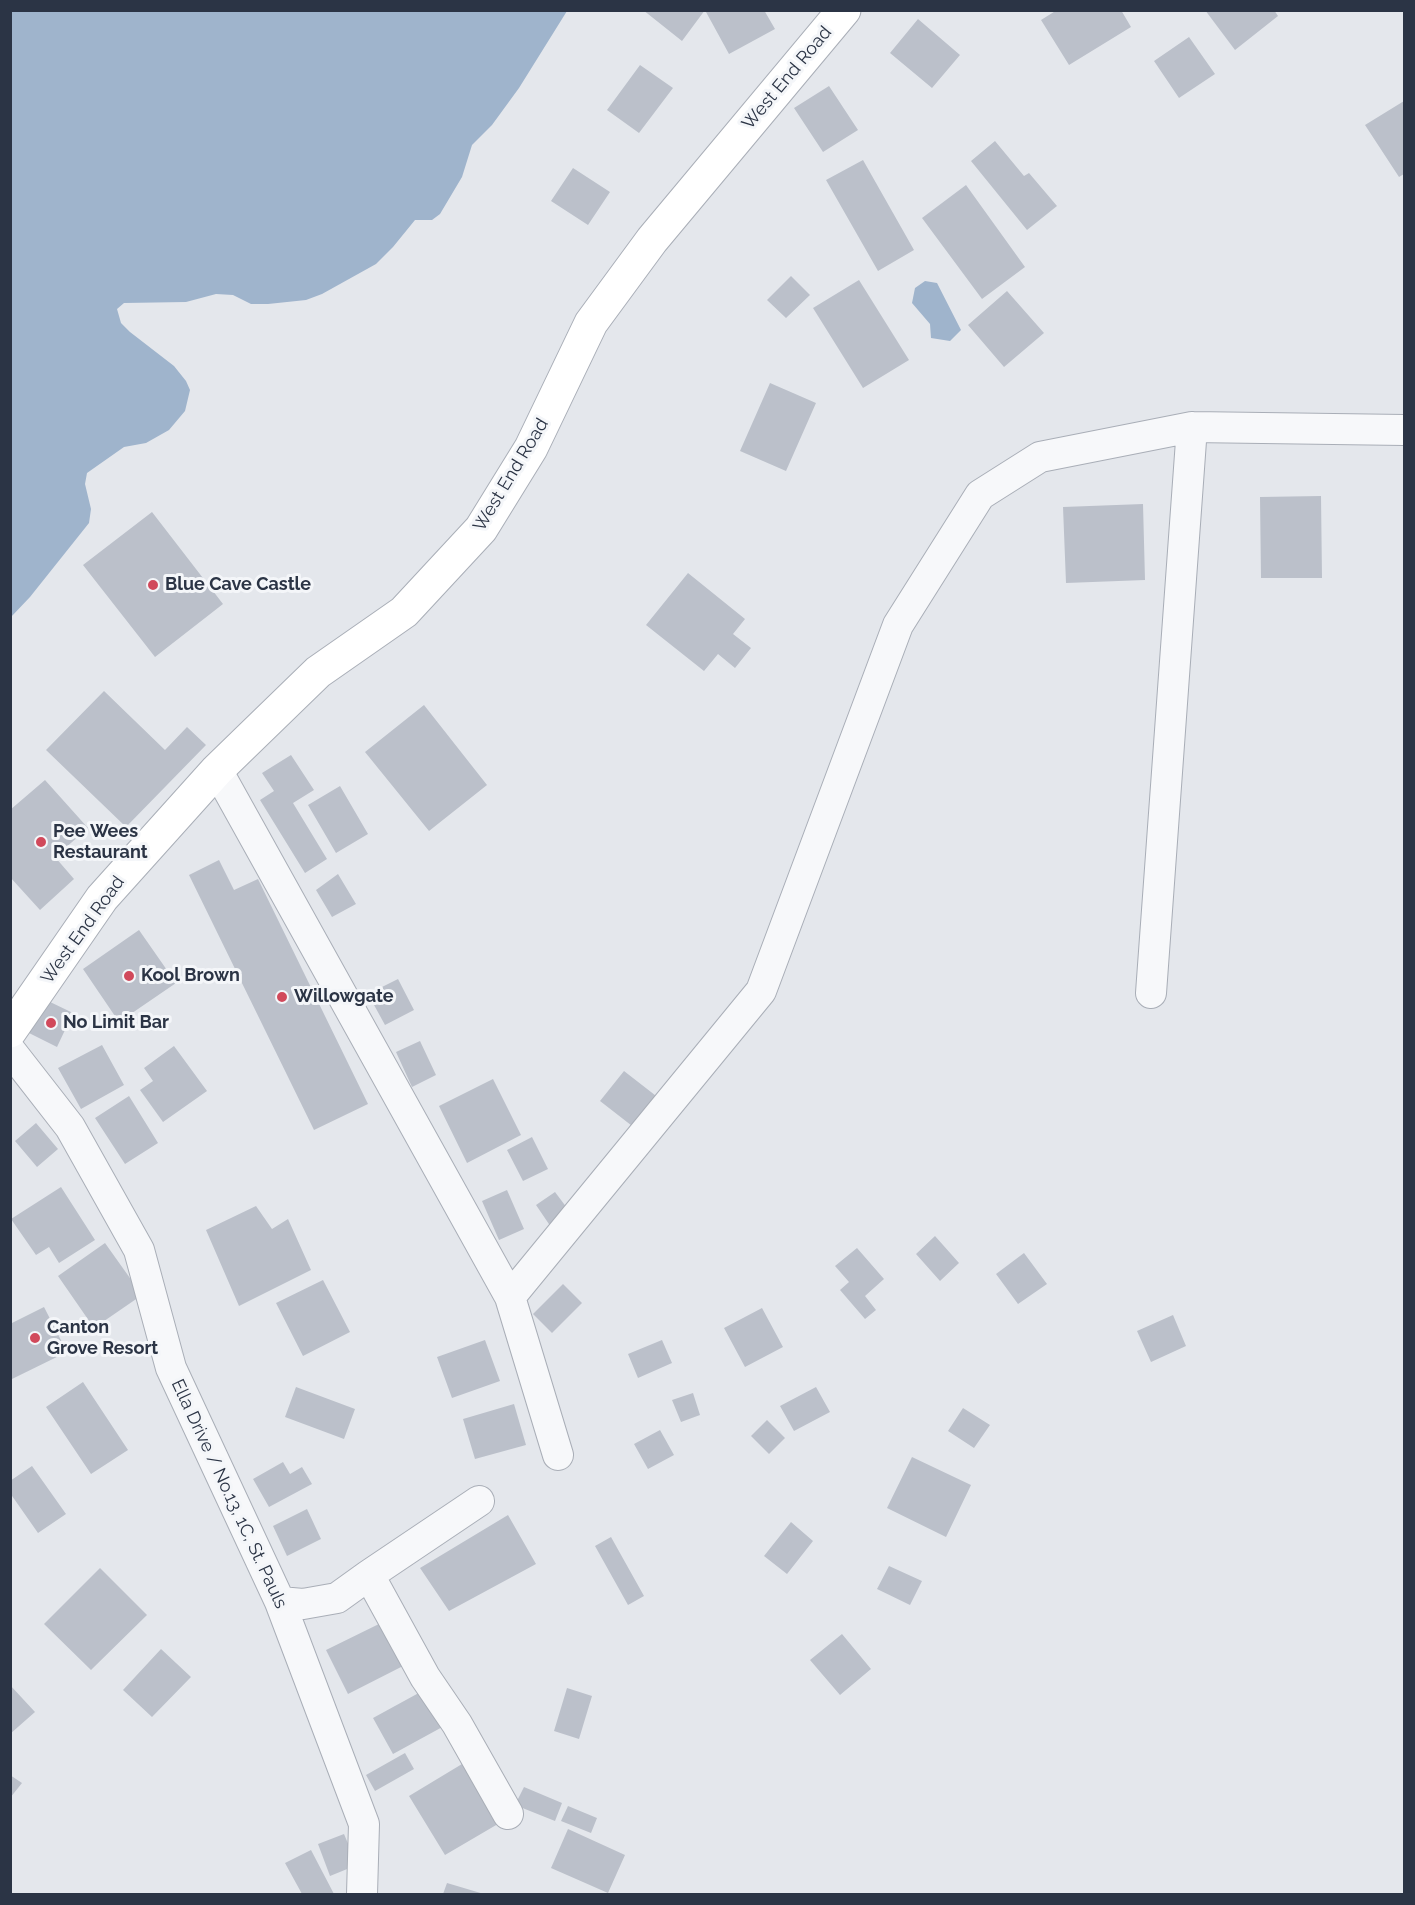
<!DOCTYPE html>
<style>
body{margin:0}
#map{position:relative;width:1415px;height:1905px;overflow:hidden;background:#e4e7ec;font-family:Raleway,sans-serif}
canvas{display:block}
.frame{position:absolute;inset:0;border:12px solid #2b3445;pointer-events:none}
</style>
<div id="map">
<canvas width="1415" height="1905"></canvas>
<div class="frame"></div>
</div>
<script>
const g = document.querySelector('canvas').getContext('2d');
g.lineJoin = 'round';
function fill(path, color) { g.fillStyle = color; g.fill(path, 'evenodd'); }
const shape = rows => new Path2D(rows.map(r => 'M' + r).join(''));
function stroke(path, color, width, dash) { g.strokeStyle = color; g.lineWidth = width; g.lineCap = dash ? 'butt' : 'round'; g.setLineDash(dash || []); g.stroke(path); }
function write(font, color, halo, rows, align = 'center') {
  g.font = font + ' Raleway,sans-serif'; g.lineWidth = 6; g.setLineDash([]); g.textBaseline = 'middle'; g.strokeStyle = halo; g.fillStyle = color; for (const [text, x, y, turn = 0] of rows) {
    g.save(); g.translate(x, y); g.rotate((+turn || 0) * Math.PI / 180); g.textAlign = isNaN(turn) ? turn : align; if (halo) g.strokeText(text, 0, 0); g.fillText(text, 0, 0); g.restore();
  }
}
const water = shape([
 [11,10,567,11,519,88,492,125,472,145,462,177,440,214,432,220,415,220,393,247,376,264,322,294,306,300,268,304,251,304,233,295,216,294,186,302,124,303,117,309,121,323,130,332,174,366,186,381,190,390,185,411,169,430,146,443,124,447,87,473,85,484,91,509,89,523,30,597,11,617],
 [925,281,937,283,961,330,950,341,931,338,930,324,912,303,915,288]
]);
const building = shape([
 [643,10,705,10,682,41],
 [709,10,764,10,775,29,729,54,706,12],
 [1057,10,1121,10,1131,27,1069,65,1041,20],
 [1205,10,1274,10,1278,16,1235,50],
 [918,19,960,55,932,88,890,53],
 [1189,37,1215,74,1179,98,1154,61],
 [640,65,673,88,639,133,607,110],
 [829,86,858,130,823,152,794,108],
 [1404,101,1404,174,1399,177,1365,125],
 [995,141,1024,176,1029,173,1057,206,1027,230,971,161],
 [863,160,914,250,878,271,826,180],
 [573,168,610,192,588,225,551,201],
 [966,185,1025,267,982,299,922,218],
 [791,276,810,295,786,318,767,300],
 [859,280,909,360,863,388,813,308],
 [1007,291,1044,333,1004,367,968,325],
 [770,383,816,403,786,471,740,451],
 [1321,496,1322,578,1261,578,1260,497],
 [1143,504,1145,580,1066,583,1063,507],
 [152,512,223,604,155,657,83,565],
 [688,573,745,619,733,634,751,648,735,668,718,654,704,671,646,625],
 [104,691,165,750,187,727,206,745,126,827,46,750],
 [424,705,487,785,429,831,365,752],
 [291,755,314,790,293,803,327,859,305,873,260,800,274,791,262,773],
 [45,780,88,828,55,857,74,879,40,910,10,877,10,810],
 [340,786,368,834,336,853,308,805],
 [219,860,234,890,258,879,368,1104,314,1130,189,875],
 [338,874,356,904,332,917,316,890],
 [139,930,176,983,119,1022,83,969],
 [398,979,414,1010,385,1025,368,994],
 [46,1000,73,1013,57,1047,29,1033],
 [420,1041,436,1075,412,1087,396,1052],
 [102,1045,124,1085,81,1109,58,1068],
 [174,1046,207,1091,163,1122,140,1090,153,1081,144,1068],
 [624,1071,660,1099,636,1129,600,1101],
 [493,1079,521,1135,467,1163,439,1106],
 [129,1096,158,1143,125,1164,95,1118],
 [36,1123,58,1149,37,1167,15,1141],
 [532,1137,548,1169,523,1181,507,1150],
 [61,1187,95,1240,59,1263,49,1247,36,1255,11,1219],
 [507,1190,524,1229,499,1240,482,1201],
 [555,1192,573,1216,553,1230,536,1205],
 [256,1206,272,1229,288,1219,311,1270,239,1306,206,1230],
 [935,1236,959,1263,940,1281,916,1254],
 [105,1243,142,1295,94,1328,58,1276],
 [857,1248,884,1279,865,1296,876,1310,865,1319,840,1290,849,1282,835,1266],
 [1024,1253,1047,1284,1018,1304,996,1274],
 [323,1280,350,1332,303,1356,276,1303],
 [563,1284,582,1303,552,1333,533,1314],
 [44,1307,67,1352,12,1379,10,1375,10,1324],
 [762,1308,783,1347,745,1367,724,1328],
 [1173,1315,1186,1346,1151,1362,1137,1331],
 [485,1340,500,1381,452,1398,437,1357],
 [662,1340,672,1363,638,1378,628,1354],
 [83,1382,128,1450,91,1474,46,1407],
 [296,1387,355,1409,344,1439,285,1417],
 [816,1387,830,1412,794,1431,780,1406],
 [693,1393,700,1415,681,1422,672,1400],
 [514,1404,526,1445,475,1459,463,1419],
 [963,1408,990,1425,974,1448,948,1431],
 [767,1420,785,1438,769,1454,751,1436],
 [660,1430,674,1455,648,1469,634,1444],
 [912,1457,971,1485,946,1537,887,1508],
 [283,1462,290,1474,302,1467,312,1484,269,1507,253,1479],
 [32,1466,66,1514,38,1533,10,1493,10,1481],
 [307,1509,321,1539,287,1556,273,1526],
 [508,1515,536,1564,449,1611,420,1568],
 [791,1522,813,1541,787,1574,764,1556],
 [611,1537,644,1596,628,1605,595,1546],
 [889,1566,922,1581,910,1605,877,1589],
 [100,1568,147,1615,91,1670,44,1624],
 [383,1622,405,1665,348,1694,326,1650],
 [842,1634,871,1669,840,1695,810,1660],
 [161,1649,191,1677,152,1717,123,1690],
 [10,1685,35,1712,10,1734],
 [567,1688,592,1696,579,1739,554,1731],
 [426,1689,446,1725,393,1754,373,1718],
 [405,1753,414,1769,375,1791,366,1775],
 [467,1761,503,1821,445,1855,409,1796],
 [10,1775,22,1783,10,1798],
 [524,1787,562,1803,555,1821,515,1805],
 [568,1806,597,1818,591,1833,561,1821],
 [568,1829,625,1855,608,1893,551,1868],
 [344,1834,357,1865,330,1876,318,1844],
 [311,1850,334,1894,302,1894,285,1863],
 [447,1883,484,1894,443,1894]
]);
const minor = shape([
 [217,770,510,1297,558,1455],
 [1151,993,1192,427],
 [10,1050,70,1127,139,1250,171,1368,280,1602,364,1824,362,1894],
 [510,1297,761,991,898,625,980,495,1040,457,1192,427,1404,430],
 [369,1575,479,1501],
 [280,1602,303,1604,337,1598,369,1575,425,1677,457,1724,508,1814]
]);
const secondary = shape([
 [10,1031,102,898,217,770,318,672,404,612,481,529,531,448,591,323,652,240,844,10]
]);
const markers = [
 [153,585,6,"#d1495b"],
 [41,842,6,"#d1495b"],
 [129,976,6,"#d1495b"],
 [282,997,6,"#d1495b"],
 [51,1023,6,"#d1495b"],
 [35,1338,6,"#d1495b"]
];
const streetNames = [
 ["West End Road",787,78,-50],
 ["West End Road",511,475,-59],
 ["West End Road",83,930,-54],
 ["Ella Drive / No.13, 1C, St. Pauls",229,1494,65]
];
const poiNames = [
 ["Blue Cave Castle",165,585],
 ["Pee Wees",53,832],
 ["Restaurant",53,853],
 ["Kool Brown",141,976],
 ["Willowgate",294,997],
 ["No Limit Bar",63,1023],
 ["Canton",47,1328],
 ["Grove Resort",47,1349]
];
fill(water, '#9fb4cc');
fill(building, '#bbc0ca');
stroke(minor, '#a9aeb7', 32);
stroke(secondary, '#a9aeb7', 35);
stroke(minor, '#f7f8fa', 30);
stroke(secondary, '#fff', 33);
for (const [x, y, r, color] of markers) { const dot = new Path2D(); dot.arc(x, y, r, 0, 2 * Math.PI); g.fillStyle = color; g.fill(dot); stroke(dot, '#f4f6f9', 2); }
write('18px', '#2b3445', '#f4f6f9', streetNames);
write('bold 18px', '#2b3445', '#f4f6f9', poiNames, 'left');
</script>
